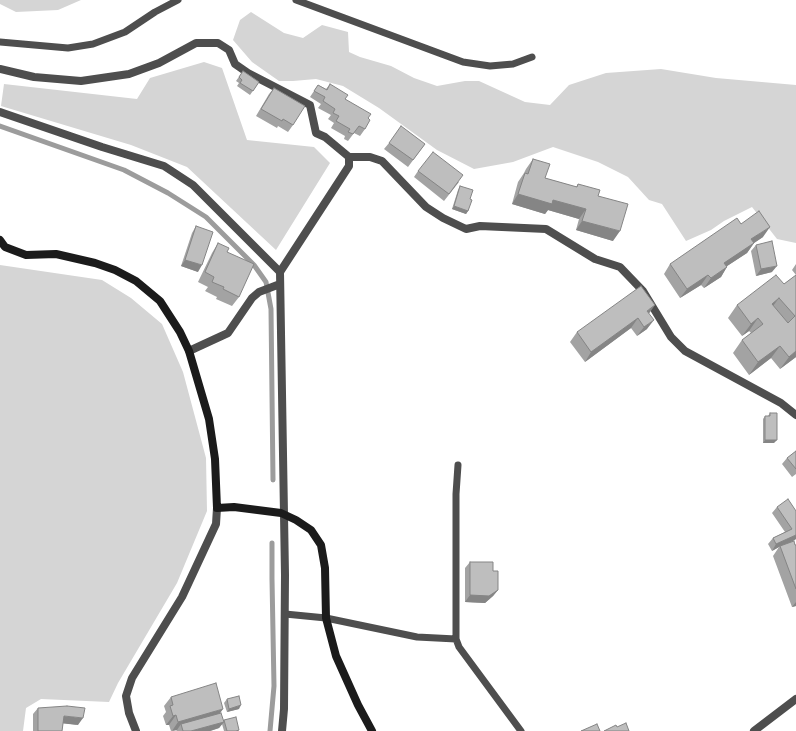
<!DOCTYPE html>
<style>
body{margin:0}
canvas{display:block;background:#fff}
</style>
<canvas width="796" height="731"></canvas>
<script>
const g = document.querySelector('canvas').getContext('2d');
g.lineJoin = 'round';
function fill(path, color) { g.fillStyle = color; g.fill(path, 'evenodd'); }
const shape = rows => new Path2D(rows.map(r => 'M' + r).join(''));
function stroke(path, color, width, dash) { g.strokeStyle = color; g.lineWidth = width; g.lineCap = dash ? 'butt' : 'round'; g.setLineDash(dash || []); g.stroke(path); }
const green = shape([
 [0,0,81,0,58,10,16,12,0,4],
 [251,12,284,33,303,38,322,25,348,32,349,52,360,57,391,66,414,78,437,86,465,81,479,81,525,102,550,105,569,85,606,73,661,69,716,78,796,85,796,243,777,239,752,207,724,221,711,230,686,241,662,204,649,200,628,177,598,162,553,147,513,162,474,169,437,150,379,108,343,86,316,79,293,81,279,81,252,62,233,40,240,20],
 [204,62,222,68,247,140,314,147,330,163,276,250,187,167,131,145,1,106,4,84,137,99,150,78],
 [0,265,102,280,131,298,162,324,183,372,206,458,207,511,177,583,118,683,109,702,41,699,26,708,23,731,0,731]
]);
const stream = shape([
 [0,126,124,170,168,193,206,217,254,265,266,282,271,309,273,480],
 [270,731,274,686,272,579,272,543]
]);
const lane = shape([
 [296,0,463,62,490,66,513,64,532,57],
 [0,42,68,48,93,44,125,32,155,12,178,0],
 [285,614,326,618,417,637,456,639,456,494,458,465],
 [456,639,459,647,521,731]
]);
const street = shape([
 [0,69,34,77,81,81,129,74,159,63,196,43,218,43,229,50,235,64,248,73,310,105,316,133,325,137,349,157,370,157,382,161,426,207,443,218,466,229,480,226,546,229,595,259,620,267,643,291,671,337,685,351,781,403,796,415],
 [0,112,102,147,164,166,193,185,280,272,285,575,284,709,282,731],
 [280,272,349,166,349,157],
 [189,351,228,333,252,298,259,292,280,284],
 [136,731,129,713,126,696,132,678,182,597,216,524,217,508],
 [754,731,796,699]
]);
const secondary = shape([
 [0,240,5,247,26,255,56,254,95,263,115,270,136,281,160,301,180,332,189,351,209,419,215,459,217,508,234,507,281,513,296,520,311,530,321,545,325,568,326,618,336,656,358,705,372,731]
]);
const wall = shape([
 [243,71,259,82,250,95,237,86,239,83,236,81],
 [330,84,345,99,368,118,365,129,360,136,354,133,348,141,344,139,345,136,331,128,334,123,328,119,331,115,318,108,321,104,310,97,318,85,326,89],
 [274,88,293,125,288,132,278,126,277,128,256,116,269,94],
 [389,143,425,144,408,167,384,149],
 [533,159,545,178,576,187,578,184,598,196,613,241,576,230,579,219,548,210,545,214,512,204,518,182,524,173,526,169],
 [418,171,459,182,444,201,414,177],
 [460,186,470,199,468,211,466,214,452,209,458,190],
 [741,224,763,237,754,243,747,253,727,266,721,277,704,288,701,285,680,298,664,274,670,264],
 [196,226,198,272,181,266,192,233],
 [218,243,227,252,239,297,232,306,216,299,217,297,205,291,208,287,198,282,212,253],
 [756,245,772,272,756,276,751,251],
 [796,264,796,357,780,369,771,358,749,375,733,353,742,340,751,333,749,331,742,336,728,318,737,305,784,284,796,275,792,270],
 [649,313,647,329,637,336,631,328,585,362,570,342,577,332],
 [770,413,774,443,763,443,763,419,765,416,768,416],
 [796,451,796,474,792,477,782,464,787,458],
 [777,507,796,511,796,539,791,542,795,545,796,545,796,606,792,607,773,556,779,547,772,551,768,544,773,538,785,532,772,513],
 [470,562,493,571,498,590,493,596,485,603,465,602,465,568],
 [171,697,220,713,223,721,224,720,239,730,238,731,224,731,222,724,219,728,210,731,176,731,177,730,171,731,169,725,166,725,163,716,166,712,164,706],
 [227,699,239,709,227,712,224,703],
 [38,708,78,725,63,723,62,731,33,731,33,714]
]);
const shadedWall = shape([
 [518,194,553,200,586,209,579,219,548,210,545,214,512,204],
 [454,206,468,211,466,214,452,209],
 [582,221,620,231,613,241,576,230],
 [770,227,763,237,754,243,747,253,718,272,724,263,751,239],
 [185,260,202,265,198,272,181,266],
 [777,266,772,272,756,276,761,269],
 [727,267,721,277,704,288,711,278],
 [708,275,701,285,680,298,687,289],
 [779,298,770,310,772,304],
 [655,305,648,315,647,311],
 [638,318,631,328,585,362,591,352],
 [758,318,749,331,742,336,751,324],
 [654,320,647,329,637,336,644,327],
 [780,346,771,358,749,375,758,362],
 [796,351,796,357,780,369,789,357],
 [765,440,777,440,774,443,763,443],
 [796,535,796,539,791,542,780,546,779,547,772,551,776,544],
 [498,590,493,596,485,603,465,602,470,595],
 [796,602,796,606,792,607],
 [241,705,239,709,227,712,229,709],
 [223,709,216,719,181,724,177,730,172,731,178,722],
 [176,715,169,725,166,725,173,716],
 [64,716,83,718,78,725,59,723],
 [224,722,219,728,210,731,191,731]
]);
const building = shape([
 [243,71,259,82,253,91,240,83,242,80,239,77,243,71],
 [330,84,348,95,345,99,371,114,368,118,370,120,365,129,359,126,353,134,348,132,350,129,336,121,339,116,333,113,335,109,323,101,325,97,314,91,318,85,327,90,330,84],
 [274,88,305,106,293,125,283,119,282,121,261,109,274,88],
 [401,126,425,144,413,160,389,143,401,126],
 [433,152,463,175,449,194,418,171,433,152],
 [533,159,550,164,545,178,577,187,578,184,600,190,598,196,628,204,620,231,582,221,586,209,553,200,552,204,518,194,525,173,528,174,533,159],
 [460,186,473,190,470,199,472,200,468,211,454,206,460,186],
 [759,211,770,227,751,239,754,243,724,263,727,267,711,278,708,275,687,289,670,264,737,218,741,224,759,211],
 [196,226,213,232,202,265,185,260,196,226],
 [772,241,777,266,761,269,756,245,772,241],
 [218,243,229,248,227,252,254,264,239,297,223,289,224,287,212,282,214,277,205,272,218,243],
 [776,275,784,284,796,275,796,351,789,357,780,346,758,362,742,340,763,324,758,318,751,324,737,305,776,275],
 [779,298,795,316,788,323,772,304,779,298],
 [641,286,655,305,647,311,654,320,644,327,638,318,591,352,577,332,641,286],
 [770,413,777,413,777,440,765,440,765,416,770,416,770,413],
 [796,451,796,469,787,458,796,451],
 [788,499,796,511,796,535,776,544,773,538,792,529,777,507,788,499],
 [794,541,795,545,796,545,796,589,780,546,794,541],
 [470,562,493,562,493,571,498,571,498,590,489,596,470,595,470,562],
 [216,683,223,709,178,722,176,715,173,716,170,706,173,705,171,697,216,683],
 [239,696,241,705,229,709,227,699,239,696],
 [67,706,85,708,83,718,64,716,62,731,38,731,38,708,67,706],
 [221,713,224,722,191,731,183,731,181,724,221,713],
 [236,717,239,730,236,731,227,731,224,720,236,717],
 [626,723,629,731,604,731,616,725,617,727,626,723],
 [597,724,600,731,581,731,597,724]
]);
fill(green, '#d5d5d5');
stroke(stream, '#9c9c9c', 5);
stroke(lane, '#4e4e4e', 7);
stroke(street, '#4e4e4e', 8);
stroke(secondary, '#1b1b1b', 8);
fill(wall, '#a3a3a3');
fill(shadedWall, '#858585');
fill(building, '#bebebe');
stroke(building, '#858585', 1);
</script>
